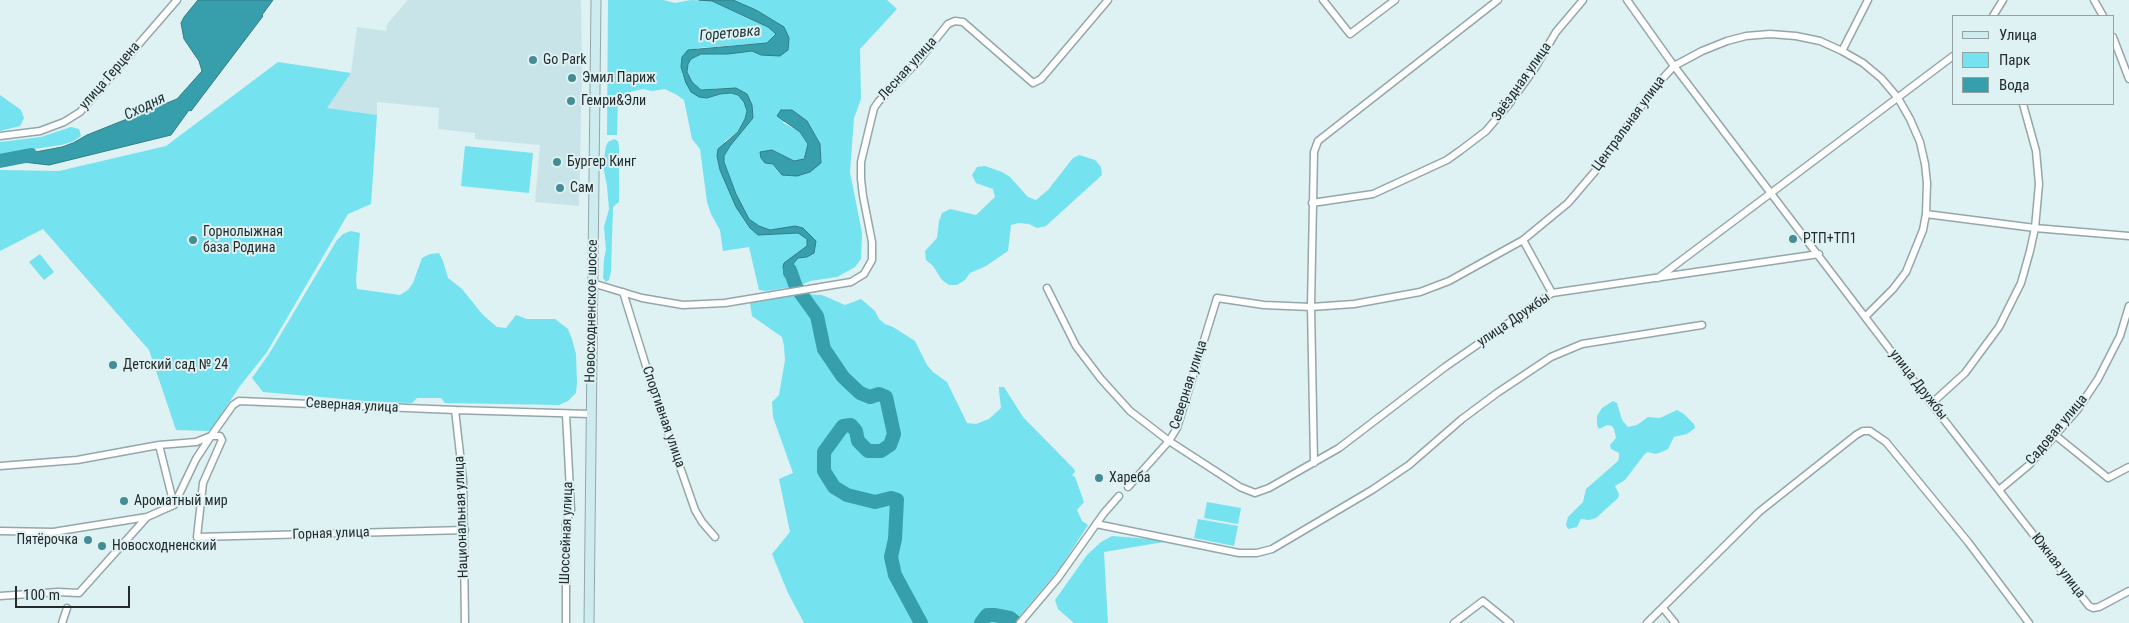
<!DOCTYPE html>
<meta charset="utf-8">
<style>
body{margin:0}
#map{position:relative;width:2129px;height:623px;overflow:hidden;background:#def1f3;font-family:"Roboto Condensed",sans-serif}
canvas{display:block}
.legend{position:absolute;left:1952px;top:15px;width:162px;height:90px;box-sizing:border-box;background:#def1f3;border:1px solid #94a2a3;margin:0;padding:6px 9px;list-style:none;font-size:15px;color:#242b2c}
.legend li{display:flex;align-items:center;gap:10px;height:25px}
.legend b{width:25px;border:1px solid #94a2a3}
.scale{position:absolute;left:15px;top:586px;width:115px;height:22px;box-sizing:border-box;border:2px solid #242b2c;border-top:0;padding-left:6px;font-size:15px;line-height:18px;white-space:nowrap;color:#242b2c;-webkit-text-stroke:4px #def1f3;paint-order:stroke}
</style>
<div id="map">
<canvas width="2129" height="623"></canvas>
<ul class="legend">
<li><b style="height:6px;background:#ccecef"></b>Улица</li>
<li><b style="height:14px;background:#74e2ef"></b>Парк</li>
<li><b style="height:14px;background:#379fab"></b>Вода</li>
</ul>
<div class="scale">100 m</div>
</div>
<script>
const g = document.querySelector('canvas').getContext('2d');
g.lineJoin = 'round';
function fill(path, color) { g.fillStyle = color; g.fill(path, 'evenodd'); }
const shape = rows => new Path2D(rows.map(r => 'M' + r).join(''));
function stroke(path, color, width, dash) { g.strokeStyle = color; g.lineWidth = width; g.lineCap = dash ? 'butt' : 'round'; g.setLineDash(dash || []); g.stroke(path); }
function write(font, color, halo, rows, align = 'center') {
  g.font = font + ' "Roboto Condensed",sans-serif'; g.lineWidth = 4; g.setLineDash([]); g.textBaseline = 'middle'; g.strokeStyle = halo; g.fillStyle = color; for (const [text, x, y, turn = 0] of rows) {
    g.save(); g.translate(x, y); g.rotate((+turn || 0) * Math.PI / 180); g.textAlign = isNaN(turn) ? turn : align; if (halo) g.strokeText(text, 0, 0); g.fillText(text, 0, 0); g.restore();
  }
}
const built = shape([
 [408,0,581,0,582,71,579,206,535,202,540,145,475,139,475,133,438,129,439,108,377,102,377,115,326,108,351,73,357,27,386,31,387,24]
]);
const green = shape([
 [608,0,663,0,675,3,691,0,712,1,768,27,776,34,767,43,697,48,682,74,707,98,720,94,731,93,738,95,744,102,747,111,745,119,738,132,725,141,720,170,758,235,798,233,807,239,807,246,785,263,784,275,792,287,766,291,759,290,749,247,723,251,720,230,711,214,707,202,700,149,692,139,684,100,677,95,665,89,652,91,643,89,626,93,618,99,617,135,607,135],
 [733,0,887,0,897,9,860,49,861,99,854,118,850,172,862,233,861,259,855,267,837,277,810,281,800,286,794,274,793,264,798,258,807,257,816,241,795,226,770,230,759,226,749,219,736,194,724,162,724,156,730,146,753,118,747,94,724,88,701,90,692,82,687,72,688,64,691,59,701,54,728,54,752,51,761,55,789,38,756,10],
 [807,121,820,144,821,162,782,175,773,164,772,150,794,161,803,159,808,144,800,132,782,122],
 [278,62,351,73,327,108,377,115,371,204,348,214,267,352,240,386,210,431,176,430,149,350,43,229,0,251,0,170,59,171,166,146],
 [0,95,21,110,24,118,20,126,0,131],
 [71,127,79,129,81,136,72,142,61,145,0,154,0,142,41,137],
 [614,139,618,141,619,148,619,202,613,207,611,271,609,280,606,282,603,278,604,260,606,249,604,227,609,209,607,186,603,165,606,146,608,142],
 [465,146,533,153,529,193,461,186],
 [1079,155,1095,160,1101,167,1102,175,1046,226,1037,228,1029,224,1019,223,1011,225,1008,251,986,266,970,273,965,280,957,285,949,285,942,280,933,266,926,260,925,251,937,238,939,221,942,213,950,209,976,215,995,197,993,189,976,183,972,175,977,167,985,166,1002,172,1010,177,1028,197,1036,200,1048,190,1073,158],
 [351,231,360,233,356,280,357,289,400,295,408,290,413,283,422,258,430,254,439,253,443,261,448,278,462,289,483,315,497,327,506,328,516,315,527,319,555,319,568,329,572,339,576,354,577,383,576,393,568,401,559,405,445,403,441,398,417,398,412,403,377,402,263,392,252,378,269,354,337,240,343,234],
 [40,254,54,272,44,280,29,262],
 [804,294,822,295,845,305,861,299,875,311,879,319,885,324,893,327,915,341,927,365,933,372,947,382,967,423,976,424,989,419,1001,408,999,391,999,387,1004,387,1023,417,1074,469,1075,472,1072,475,1075,477,1084,502,1077,510,1082,521,1088,525,1060,568,1014,623,804,623,803,621,788,593,772,554,790,532,779,479,793,473,773,417,772,402,779,395,785,360,784,346,782,337,752,316,750,303],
 [1613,401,1617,403,1622,420,1628,427,1637,425,1648,417,1660,418,1677,410,1684,414,1694,424,1695,428,1687,434,1674,437,1668,449,1664,451,1656,454,1647,452,1644,455,1625,480,1615,486,1619,494,1618,498,1596,518,1589,520,1581,519,1577,527,1568,529,1566,525,1568,517,1583,502,1586,489,1618,461,1619,457,1619,453,1611,449,1610,445,1616,438,1614,429,1612,426,1607,425,1599,429,1597,425,1597,416,1602,408],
 [1207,502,1241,508,1238,524,1204,518],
 [1198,519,1238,526,1234,546,1194,538],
 [1112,536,1163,540,1164,542,1104,552,1108,623,1074,623,1058,609,1055,600,1087,555,1101,542]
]);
const water = shape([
 [198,0,273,0,262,15,263,16,191,111,189,110,171,135,49,165,23,162,14,158,14,157,25,154,62,147,73,143,87,135,177,99,202,71,199,61,184,39,181,23,184,17,198,0],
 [699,0,733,0,756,10,784,27,789,38,788,50,780,56,761,55,752,51,728,54,701,54,691,59,688,64,687,72,692,82,701,90,736,88,747,94,752,105,753,118,730,146,724,156,724,162,736,194,749,219,759,226,770,230,795,226,803,228,816,241,814,253,807,257,798,258,793,264,794,274,800,286,792,287,784,275,783,267,784,263,807,246,807,239,798,233,758,235,750,228,736,207,720,170,717,156,718,149,738,132,745,119,747,111,744,102,738,95,731,93,720,94,707,98,699,97,691,92,686,83,681,67,682,57,688,50,767,43,776,34,768,27,712,1,699,0],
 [781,110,792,110,807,121,820,144,821,163,810,172,797,176,782,175,773,164,765,163,761,158,760,152,772,150,794,161,804,159,808,144,800,132,777,116,781,110]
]);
const river = shape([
 [0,161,31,155],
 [790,270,796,287,817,316,824,349,843,377,860,393,870,397,879,394,886,397,894,434,890,445,881,451,868,451,858,441,856,431,851,425,843,426,824,452,824,471,834,487,847,495,875,502,891,498,897,500,895,539,891,557,895,575,921,623],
 [981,623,987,615,994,615,1010,618,1016,623]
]);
const street = shape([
 [1323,0,1350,34,1395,0],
 [1627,0,1674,66,1913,380,2089,606,2093,608,2099,607,2129,591],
 [2094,0,2103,16],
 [1993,16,2003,0],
 [2113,37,2129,79],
 [1842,51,1868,0],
 [0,136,40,131,64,122,80,112,177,0],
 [1312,203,1373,194,1447,160,1461,150,1486,131,1509,104,1535,68,1556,32,1583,0],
 [1926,214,2035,228,2129,236],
 [1523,240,1552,293],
 [1658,278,1953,56],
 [592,283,642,298,683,305,725,303,851,282,864,274,872,260,872,242,863,196,861,179,861,162,874,108,879,101,919,60,948,24,955,21,963,22,1033,83,1041,79,1108,0],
 [1047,288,1076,346,1101,379,1130,411,1169,441,1240,487,1255,493,1269,488,1339,448,1445,367,1552,293,1819,254],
 [623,292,656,398,695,510,702,522,715,537],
 [1932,403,1965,373,1999,327,2021,283,2030,251,2035,228,2039,184,2036,151,2023,104],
 [455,410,463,480,465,623],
 [2055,435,2108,478,2129,467],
 [159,445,196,442,211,436,220,436,222,440,203,483,197,537,465,530],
 [1314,463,1311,307,1314,152,1318,141,1498,0],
 [0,466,77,460,159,445,174,505],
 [1128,487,1169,441,1177,428,1217,298,1264,305,1311,307,1354,304,1420,292,1449,281,1523,240,1568,203,1597,169,1654,88,1674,66,1702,51,1727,41,1746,36,1770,34,1796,36,1820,41,1842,51,1863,63,1881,78,1898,98,1910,119,1920,142,1925,164,1927,183,1926,214,1923,230,1906,272,1893,289,1866,316],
 [1999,490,2029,465,2078,409,2098,379,2120,336,2129,306],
 [174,505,196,459,211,436,233,405,239,401,455,410,590,414],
 [1096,524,1239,553,1257,553,1272,549,1372,490,1409,465,1462,419,1497,393,1551,357,1582,344,1702,325],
 [0,531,53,532,147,517],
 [0,596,58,592,79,593,147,517,174,505],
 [1663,608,1675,623],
 [62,623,67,608],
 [566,623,566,522,571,510,566,414],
 [1020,623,1058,578,1104,513,1119,496],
 [1454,623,1483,601,1510,623],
 [1647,623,1759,512,1856,435,1863,431,1870,431,1886,442,1968,542,2029,623]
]);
const secondary = shape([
 [589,623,596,0]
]);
const markers = [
 [533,60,5,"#458c95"],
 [572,78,5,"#458c95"],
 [571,101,5,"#458c95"],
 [557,162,5,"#458c95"],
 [560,188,5,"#458c95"],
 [1793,239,5,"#458c95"],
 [193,240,5,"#458c95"],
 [113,365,5,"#458c95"],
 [1099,478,5,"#458c95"],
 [124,501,5,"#458c95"],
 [88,540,5,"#458c95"],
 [102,546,5,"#458c95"]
];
const poiNames = [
 ["Go Park",543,60],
 ["Эмил Париж",582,78],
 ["Гемри&Эли",581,101],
 ["Бургер Кинг",567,162],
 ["Сам",570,188],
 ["Горнолыжная",203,232],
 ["база Родина",203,248],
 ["РТП+ТП1",1803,239],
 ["Детский сад № 24",123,365],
 ["Хареба",1109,478],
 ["Ароматный мир",134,501],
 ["Пятёрочка",78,540,"right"],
 ["Новосходненский",112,546]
];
const streetNames = [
 ["Лесная улица",908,69,-48],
 ["улица Герцена",110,76,-49],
 ["Звёздная улица",1522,82,-55],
 ["Центральная улица",1629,124,-54],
 ["Новосходненское шоссе",592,311,-89],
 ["улица Дружбы",1514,320,-34],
 ["Северная улица",1189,385,-72],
 ["улица Дружбы",1918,385,52],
 ["Северная улица",352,406,3],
 ["Спортивная улица",663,417,71],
 ["Садовая улица",2057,430,-50],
 ["Национальная улица",462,517,-92],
 ["Шоссейная улица",567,533,-88],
 ["Горная улица",331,534,-2],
 ["Южная улица",2058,566,52]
];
const waterNames = [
 ["Горетовка",730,34,-5],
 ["Сходня",145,107,-26]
];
fill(built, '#c9e4e8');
fill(green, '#74e2ef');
fill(water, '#379fab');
stroke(water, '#317c85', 1);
stroke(river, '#379fab', 14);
stroke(street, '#95a6a9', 9);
stroke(secondary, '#95a6a9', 11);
stroke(street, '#fff', 6);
stroke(secondary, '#ccecef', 9);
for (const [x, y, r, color] of markers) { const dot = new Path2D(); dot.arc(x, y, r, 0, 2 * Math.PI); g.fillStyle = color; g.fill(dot); stroke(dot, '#def1f3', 2); }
write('14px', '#242b2c', '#def1f3', poiNames, 'left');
write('14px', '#242b2c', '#def1f3', streetNames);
write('italic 15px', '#193033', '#def1f3', waterNames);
</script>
